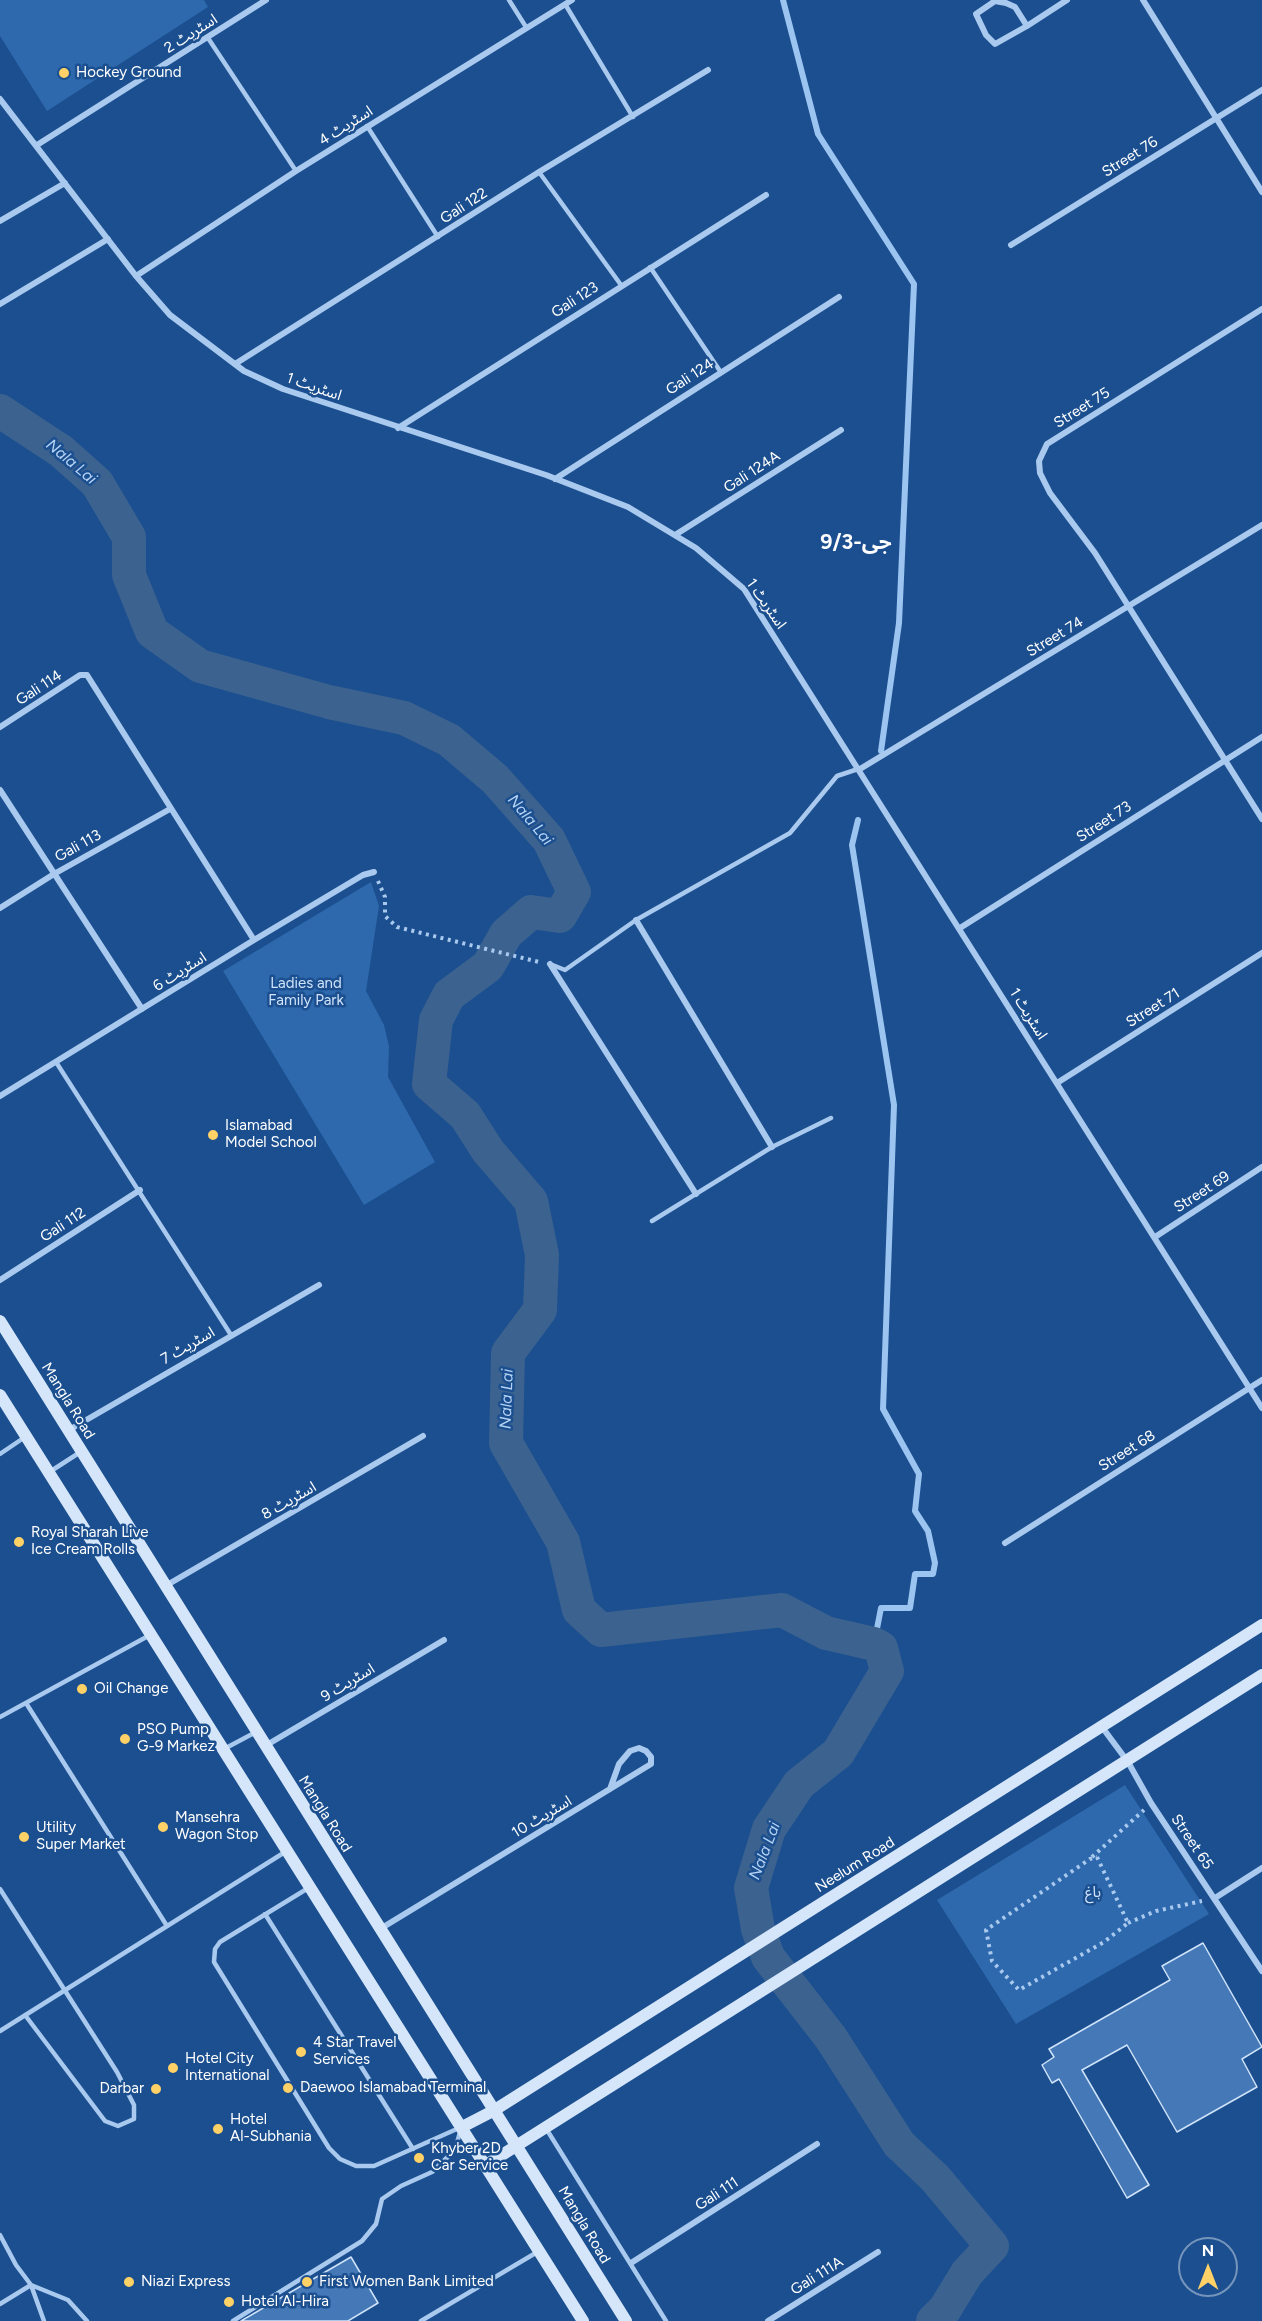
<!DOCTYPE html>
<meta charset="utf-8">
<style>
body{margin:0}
#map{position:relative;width:1262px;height:2321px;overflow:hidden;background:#1b4f8f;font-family:Figtree,sans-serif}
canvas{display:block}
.north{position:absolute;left:1178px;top:2237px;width:60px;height:60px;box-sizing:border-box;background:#1b4f8f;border:2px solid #7695bc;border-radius:50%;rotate:0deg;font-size:16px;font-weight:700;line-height:24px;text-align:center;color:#fff}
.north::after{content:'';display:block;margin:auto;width:21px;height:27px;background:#ffd166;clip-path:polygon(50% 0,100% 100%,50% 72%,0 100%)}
</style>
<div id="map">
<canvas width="1262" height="2321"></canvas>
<div class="north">N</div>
</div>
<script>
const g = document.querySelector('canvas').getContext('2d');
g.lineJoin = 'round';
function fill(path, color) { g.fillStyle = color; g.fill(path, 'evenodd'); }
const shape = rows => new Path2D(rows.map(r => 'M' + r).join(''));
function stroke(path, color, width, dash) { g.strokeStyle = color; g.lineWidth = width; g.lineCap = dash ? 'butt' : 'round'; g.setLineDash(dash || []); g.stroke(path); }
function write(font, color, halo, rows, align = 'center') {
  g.font = font + ' Figtree,"Noto Sans Arabic",sans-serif'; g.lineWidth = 5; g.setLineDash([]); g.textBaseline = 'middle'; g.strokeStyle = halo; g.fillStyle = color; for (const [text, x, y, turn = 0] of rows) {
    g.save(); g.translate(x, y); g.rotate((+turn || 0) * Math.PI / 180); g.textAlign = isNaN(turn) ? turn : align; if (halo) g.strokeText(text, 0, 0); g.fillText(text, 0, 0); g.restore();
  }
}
const green = shape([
 [0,0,204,0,208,7,47,111,0,36],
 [371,882,379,906,366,991,384,1025,389,1046,388,1077,435,1162,364,1205,223,971],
 [1125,1785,1209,1914,1016,2024,937,1900]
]);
const stream = shape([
 [783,0,818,134,914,284,899,623,881,751],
 [858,820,852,845,894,1105,883,1409,919,1474,915,1511,928,1531,935,1563,933,1574,915,1574,910,1608,881,1608,874,1644]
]);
const river = shape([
 [0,411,61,451,97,483,129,537,129,575,152,632,200,666,329,702,404,718,449,740,495,779,549,840,574,892,560,916,531,912,506,934,488,966,449,995,436,1020,429,1084,465,1115,488,1151,531,1201,542,1255,540,1310,508,1353,506,1443,563,1542,579,1610,601,1630,782,1610,826,1633,874,1644,881,1648,887,1671,838,1753,799,1784,769,1829,751,1888,758,1929,768,1957,831,2038,899,2144,935,2178,992,2246,967,2273,945,2309,933,2321]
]);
const building = shape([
 [1203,1943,1262,2047,1242,2059,1257,2087,1177,2132,1127,2045,1082,2070,1149,2185,1127,2198,1059,2079,1052,2083,1042,2065,1054,2057,1049,2049,1170,1980,1162,1966,1203,1943],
 [351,2257,378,2303,348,2321,241,2321,351,2257]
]);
const path = shape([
 [378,881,385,897,385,916,397,927,539,962],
 [1092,1857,1144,1810],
 [1097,1857,1128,1923,1104,1942,1019,1990,992,1961,986,1930,1090,1859,1097,1857],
 [1128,1923,1156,1911,1202,1901]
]);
const lane = shape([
 [509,0,526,27],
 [565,4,633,117],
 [208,38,296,171],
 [367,126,438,237],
 [539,172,621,285],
 [650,267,720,371],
 [550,964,565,970,636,920,790,833,837,776,858,769],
 [56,1062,231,1335],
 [652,1221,772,1147,831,1118],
 [0,1454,25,1437],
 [51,1471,82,1451],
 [26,1703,167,1926],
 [0,1717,150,1635],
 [224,1749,256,1732],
 [310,1887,220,1942,215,1949,214,1962,329,2148,340,2159,356,2166,374,2166,459,2128],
 [0,1889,117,2072,134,2105,134,2119,118,2126,105,2121,25,2015],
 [265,1914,413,2149],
 [0,2031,285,1852],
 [547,2130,666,2321],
 [0,2235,16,2265,31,2285,44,2321],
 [31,2285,68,2300,87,2321],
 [0,2304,31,2285],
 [233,2321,362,2241,376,2224,382,2199,401,2186,432,2172,455,2150,460,2132],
 [421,2321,539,2251]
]);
const street = shape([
 [1143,0,1262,192],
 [1027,26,1015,7,1006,3,995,1,976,14,986,35,995,44,1027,26,1067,0],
 [0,99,136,276,170,315,244,371,283,389,546,475,628,507,696,548,744,589,1262,1408],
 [37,145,266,0],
 [0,221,65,183],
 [1011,245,1262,90],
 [136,276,296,171,572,0],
 [0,304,108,239],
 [1262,309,1047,444,1039,461,1040,473,1050,493,1095,553,1262,819],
 [235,364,539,172,708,70],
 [398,428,766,195],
 [555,479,839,297],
 [675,535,841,430],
 [0,727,80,675,87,675,254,940],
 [860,769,1262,525],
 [0,790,142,1009],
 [0,908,54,874,170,809],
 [636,920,772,1147],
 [960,928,1262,737],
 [550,964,696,1194],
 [1057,1083,1262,953],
 [0,1096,254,940,363,875,374,872],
 [1155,1237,1262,1167],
 [0,1280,140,1190],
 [69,1430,319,1285],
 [1005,1543,1262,1380],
 [167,1585,423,1436],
 [1102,1727,1128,1762,1151,1803,1262,1971],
 [265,1746,444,1640],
 [1215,1898,1262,1868],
 [380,1929,651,1764,651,1757,646,1751,639,1748,630,1751,619,1764,610,1789],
 [631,2263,817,2144],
 [768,2321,878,2252]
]);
const secondary = shape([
 [0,1321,626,2321],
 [0,1395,583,2321],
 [462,2127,493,2111,1262,1625],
 [486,2165,1262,1675]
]);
const markers = [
 [64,73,6,"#ffd166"],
 [213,1135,6,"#ffd166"],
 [19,1542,6,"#ffd166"],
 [82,1689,6,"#ffd166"],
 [125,1739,6,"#ffd166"],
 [163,1827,6,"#ffd166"],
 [24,1837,6,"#ffd166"],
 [301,2052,6,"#ffd166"],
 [173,2068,6,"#ffd166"],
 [288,2088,6,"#ffd166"],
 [156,2089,6,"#ffd166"],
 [218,2129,6,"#ffd166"],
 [419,2158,6,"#ffd166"],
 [129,2282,6,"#ffd166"],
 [307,2282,6,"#ffd166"],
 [229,2302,6,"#ffd166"]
];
const streetNames = [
 ["اسٹریٹ 2",191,34,-32],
 ["اسٹریٹ 4",346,126,-32],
 ["Street 76",1130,157,-32],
 ["Gali 122",464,206,-33],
 ["Gali 123",575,300,-33],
 ["Gali 124",690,377,-33],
 ["اسٹریٹ 1",314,387,19],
 ["Street 75",1082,408,-32],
 ["Gali 124A",752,472,-33],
 ["اسٹریٹ 1",766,604,55],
 ["Street 74",1055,637,-31],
 ["Gali 114",39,688,-33],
 ["Street 73",1104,822,-33],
 ["Gali 113",78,846,-29],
 ["اسٹریٹ 6",180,972,-32],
 ["Street 71",1153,1008,-32],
 ["اسٹریٹ 1",1028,1014,58],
 ["Street 69",1202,1192,-33],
 ["Gali 112",63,1225,-33],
 ["اسٹریٹ 7",188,1346,-30],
 ["Mangla Road",68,1401,58],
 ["Street 68",1127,1451,-32],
 ["اسٹریٹ 8",289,1501,-30],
 ["اسٹریٹ 9",348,1683,-31],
 ["Mangla Road",325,1814,58],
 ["اسٹریٹ 10",542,1817,-31],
 ["Street 65",1192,1842,56],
 ["Neelum Road",855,1865,-32],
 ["Gali 111",717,2194,-33],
 ["Mangla Road",584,2225,59],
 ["Gali 111A",817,2276,-32]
];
const poiNames = [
 ["Hockey Ground",76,73],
 ["Islamabad",225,1126],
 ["Model School",225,1143],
 ["Royal Sharah Live",31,1533],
 ["Ice Cream Rolls",31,1550],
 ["Oil Change",94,1689],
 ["PSO Pump",137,1730],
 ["G-9 Markez",137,1747],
 ["Mansehra",175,1818],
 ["Wagon Stop",175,1835],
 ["Utility",36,1828],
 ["Super Market",36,1845],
 ["4 Star Travel",313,2043],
 ["Services",313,2060],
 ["Hotel City",185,2059],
 ["International",185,2076],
 ["Daewoo Islamabad Terminal",300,2088],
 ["Darbar",144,2089,"right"],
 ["Hotel",230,2120],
 ["Al-Subhania",230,2137],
 ["Khyber 2D",431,2149],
 ["Car Service",431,2166],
 ["Niazi Express",141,2282],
 ["First Women Bank Limited",319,2282],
 ["Hotel Al-Hira",241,2302]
];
const parkNames = [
 ["Ladies and",306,984],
 ["Family Park",306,1001],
 ["باغ",1093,1893]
];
const waterNames = [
 ["Nala Lai",71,462,40],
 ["Nala Lai",530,820,50],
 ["Nala Lai",507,1399,-88],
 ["Nala Lai",765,1851,-69]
];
const districtNames = [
 ["جی-9/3",856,543]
];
fill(green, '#2e69ad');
stroke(stream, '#9cc4f0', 6);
stroke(river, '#3c6290', 34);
fill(building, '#4478b7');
stroke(building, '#cfe3fa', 1.5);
stroke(path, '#a9c9ee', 4, [3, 4.5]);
stroke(lane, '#a9c9ee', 4.5);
stroke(street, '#a9c9ee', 6);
stroke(secondary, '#d6e6fa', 12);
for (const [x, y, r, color] of markers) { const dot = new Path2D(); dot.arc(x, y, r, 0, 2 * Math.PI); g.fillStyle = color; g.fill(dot); stroke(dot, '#1b4f8f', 2); }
write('15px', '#fff', '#1b4f8f', streetNames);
write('15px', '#fff', '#1b4f8f', poiNames, 'left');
write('15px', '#cfe3fa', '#1b4f8f', parkNames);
write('italic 16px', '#b5d3f5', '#1b4f8f', waterNames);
write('bold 21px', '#fff', '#1b4f8f', districtNames);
</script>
